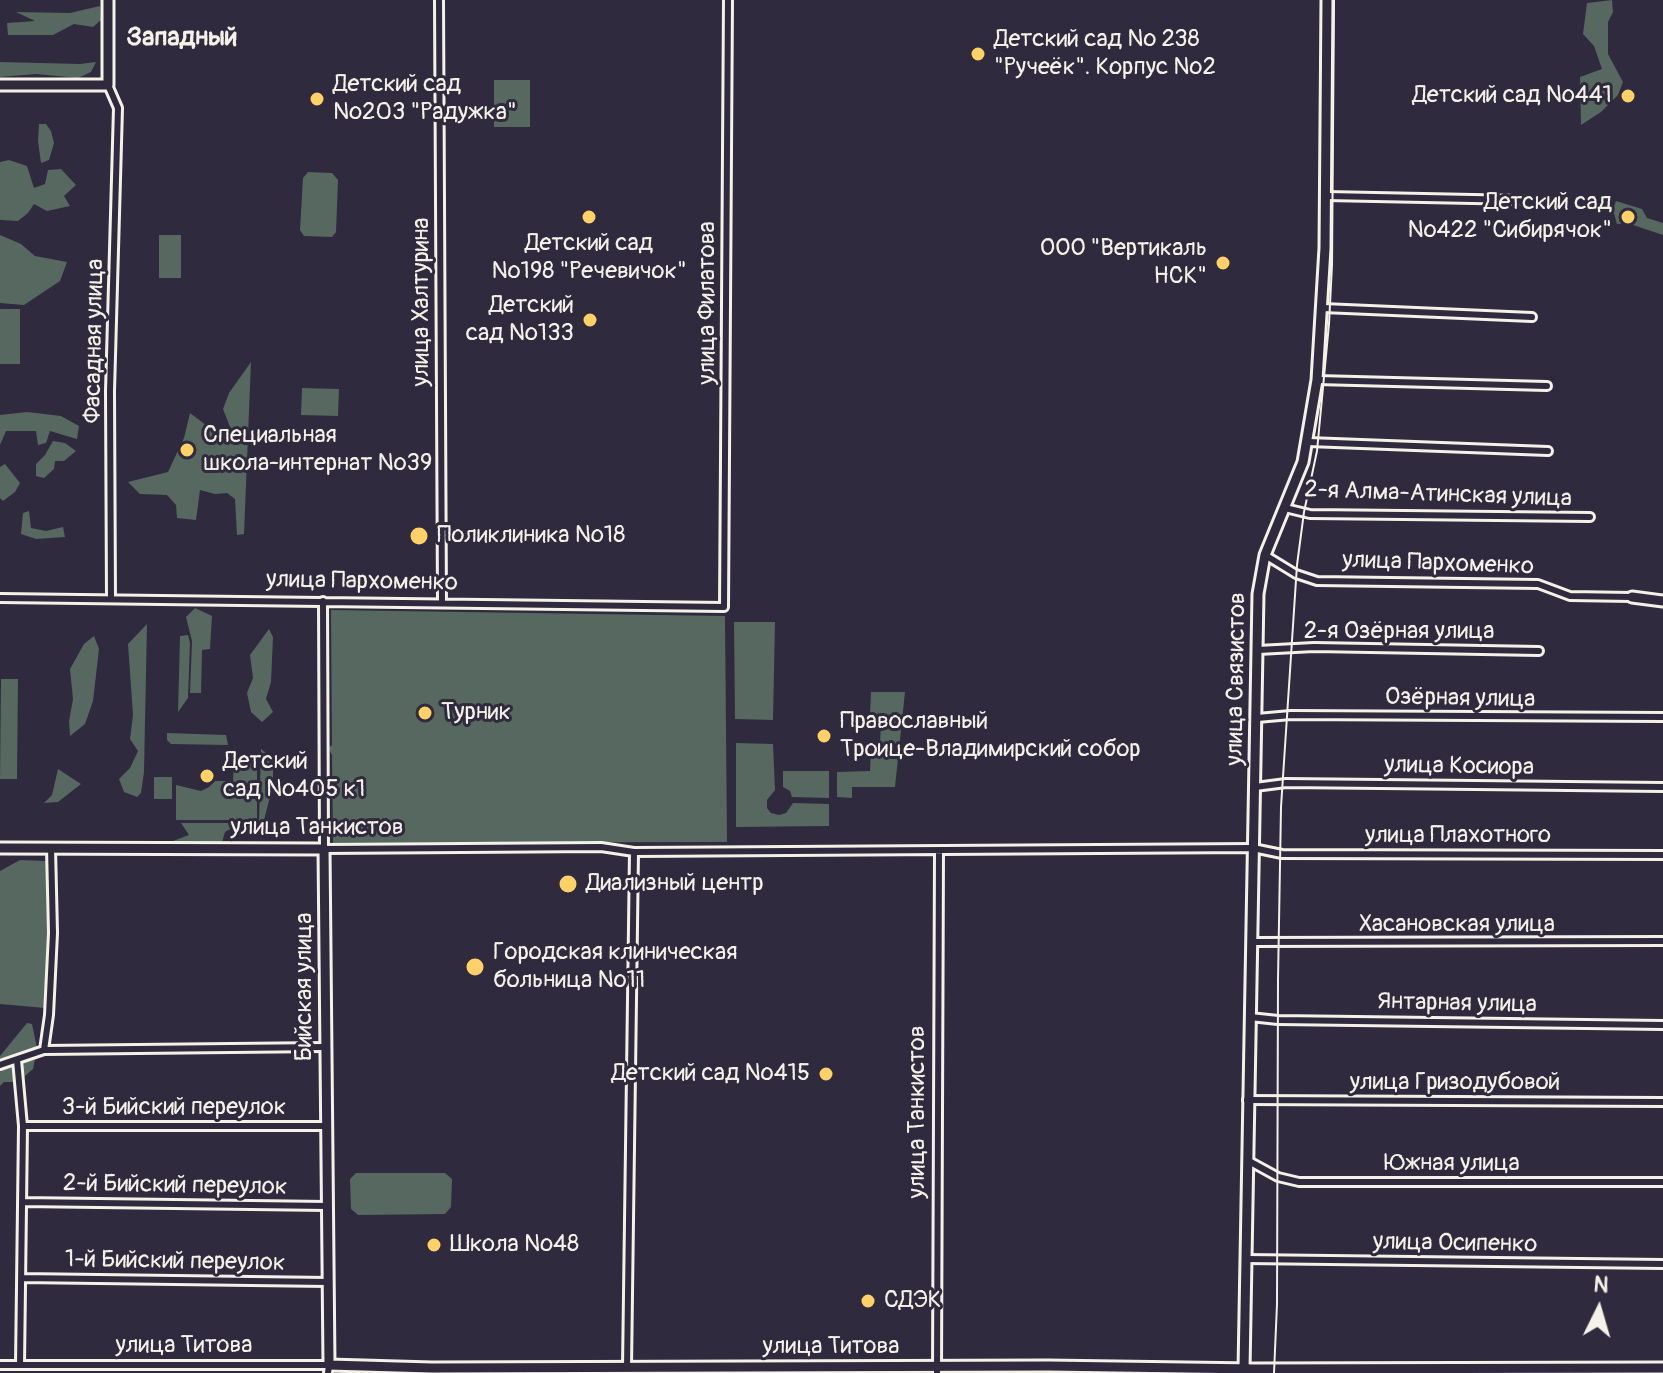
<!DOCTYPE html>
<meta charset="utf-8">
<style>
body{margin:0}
#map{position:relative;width:1663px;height:1373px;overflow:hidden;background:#2f2a3d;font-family:Pangolin,sans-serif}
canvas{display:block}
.north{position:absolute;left:1559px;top:1269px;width:80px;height:80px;-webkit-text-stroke:6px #2f2a3d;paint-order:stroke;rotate:5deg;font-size:22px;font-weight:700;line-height:32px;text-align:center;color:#f4f1e8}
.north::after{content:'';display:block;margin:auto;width:28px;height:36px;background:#f4f1e8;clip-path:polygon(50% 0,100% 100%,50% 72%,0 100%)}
</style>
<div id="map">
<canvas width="1663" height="1373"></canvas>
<div class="north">N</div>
</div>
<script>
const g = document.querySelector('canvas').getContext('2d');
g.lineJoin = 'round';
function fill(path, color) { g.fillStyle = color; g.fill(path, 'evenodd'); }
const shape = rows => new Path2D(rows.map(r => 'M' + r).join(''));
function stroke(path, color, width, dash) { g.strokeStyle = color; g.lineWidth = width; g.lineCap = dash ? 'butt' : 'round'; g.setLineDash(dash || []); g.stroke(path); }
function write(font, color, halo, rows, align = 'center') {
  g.font = font + ' Pangolin,sans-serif'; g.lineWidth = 6; g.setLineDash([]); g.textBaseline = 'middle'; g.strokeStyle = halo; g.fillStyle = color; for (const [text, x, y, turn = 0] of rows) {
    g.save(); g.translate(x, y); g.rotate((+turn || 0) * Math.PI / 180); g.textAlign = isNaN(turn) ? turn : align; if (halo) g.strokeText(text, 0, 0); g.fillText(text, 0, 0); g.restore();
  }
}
const green = shape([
 [1612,0,1613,12,1608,22,1608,54,1623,82,1618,95,1601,112,1581,125,1580,77,1602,69,1594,46,1583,34,1587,3],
 [100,6,101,20,93,27,74,24,53,35,8,35,7,23,35,21,16,12,70,13],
 [0,62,80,64,96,62,91,72,78,78,36,74,0,77],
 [494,80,530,80,530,127,494,127],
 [39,124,46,124,51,131,54,143,49,160,41,163,38,141],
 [9,160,27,166,34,188,45,184,48,170,61,169,76,185,64,196,70,206,47,211,34,204,28,213,18,221,0,220,0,162],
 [308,172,332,173,338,180,336,232,332,237,304,236,300,230,303,178],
 [1616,201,1642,209,1647,218,1663,223,1663,235,1627,223,1617,224,1613,210],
 [0,235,21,244,35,256,67,262,60,281,24,305,0,303],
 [159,235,181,235,181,278,159,278],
 [0,309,20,309,20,364,0,364],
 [251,362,244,534,237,535,235,499,227,493,215,494,200,490,196,520,177,518,176,505,167,495,140,494,128,482,168,472,184,438,190,413,210,428,220,446,232,432,223,409,229,393],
 [302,388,339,389,338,416,301,415],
 [27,412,61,416,79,426,77,439,50,431,46,443,38,445,36,431,6,431,0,445,0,415],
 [53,441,65,443,76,451,64,461,55,461,54,469,44,478,36,476,36,464,45,455],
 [5,464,20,483,15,492,3,501,0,498,0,467],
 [29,511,31,528,46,531,63,527,65,537,36,539,21,534,23,513],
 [195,608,212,616,210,649,202,650,201,693,190,693,192,641,186,617],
 [331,610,725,616,727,842,333,843,332,755,328,748,332,745],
 [734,622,775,622,773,720,735,719],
 [147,624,144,772,141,793,137,797,124,792,119,779,130,768,138,751,130,739,133,715,128,644],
 [269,629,273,637,271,682,266,699,273,712,262,722,251,712,247,693,253,678,250,655],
 [188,635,190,643,188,698,178,712,180,636],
 [94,636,99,649,93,701,85,724,70,736,69,721,73,699,70,669,84,644],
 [1,679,18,679,17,779,0,779],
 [871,692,905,692,895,787,852,787,852,798,837,797,837,772,870,771,871,750,880,742,881,725,870,714],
 [167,733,226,735,228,745,171,744,167,740],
 [736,743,773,744,775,790,767,800,767,808,771,813,779,815,786,813,793,803,829,804,829,826,736,827],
 [261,749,273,758,273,785,262,828,234,827,225,832,221,846,178,846,173,841,189,835,181,823,259,823],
 [239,761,257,762,257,820,176,820,176,785,201,791,209,787,215,781,233,781,234,765],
 [58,769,81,784,58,802,44,803,52,795],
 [783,771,829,771,829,798,792,797,790,791,783,787],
 [154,777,172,777,172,799,154,799],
 [20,860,46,861,49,946,45,1008,0,1004,0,871],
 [27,1023,32,1024,37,1048,33,1069,18,1082,4,1082,0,1086,0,1056],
 [356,1173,445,1173,452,1179,451,1207,445,1214,358,1215,351,1209,350,1179]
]);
const street = shape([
 [439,0,442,603],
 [108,85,118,108,110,391,111,599],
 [1326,196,1522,200],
 [1323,308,1532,317],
 [1317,380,1547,386],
 [1308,442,1548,451],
 [1285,508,1310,514,1590,517],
 [1265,555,1296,574,1317,581,1538,584,1570,596,1632,597],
 [0,598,724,607,728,0],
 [323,601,324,849,601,847,634,852,1253,848,1282,854,1663,855],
 [1258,650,1314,647,1539,651],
 [1257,718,1291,715,1663,717],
 [1255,787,1286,783,1663,787],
 [1251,942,1663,941],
 [1250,1017,1278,1020,1663,1025],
 [44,1050,49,1015,53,933,51,848],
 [17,1060,23,1126,20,1365],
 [0,1065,44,1050,325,1047],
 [1247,1100,1663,1102],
 [23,1126,326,1126],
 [1247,1160,1278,1177,1299,1182,1663,1182],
 [22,1202,327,1206],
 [1246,1259,1663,1264],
 [21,1278,328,1282],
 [0,1365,329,1365,328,1373],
 [627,1368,634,852],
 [937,1373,939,851]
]);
const secondary = shape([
 [0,85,108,85,108,0],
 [1632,597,1663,601],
 [0,848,324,849,329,1365,432,1368,1048,1366,1255,1369,1663,1368],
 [1244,1369,1258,594,1265,555,1303,462,1317,380,1325,248,1327,0]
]);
const tram = shape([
 [1274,1373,1277,1304,1278,980,1281,807,1297,565,1304,512,1317,451,1329,324,1332,265,1334,0]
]);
const markers = [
 [978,54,8,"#ffd166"],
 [1628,96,8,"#ffd166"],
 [317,99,8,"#ffd166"],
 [589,217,8,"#ffd166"],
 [1628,217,8,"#ffd166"],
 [1223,263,8,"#ffd166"],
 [590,320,8,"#ffd166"],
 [187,450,8,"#ffd166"],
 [419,536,10,"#ffd166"],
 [425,713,8,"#ffd166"],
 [824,736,8,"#ffd166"],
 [207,776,8,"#ffd166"],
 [568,884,10,"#ffd166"],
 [475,967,10,"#ffd166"],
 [826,1074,8,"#ffd166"],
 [434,1245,8,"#ffd166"],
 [868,1301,8,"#ffd166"]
];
const poiNames = [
 ["Детский сад № 238",994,40],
 ["\"Ручеёк\". Корпус №2",994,68],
 ["Детский сад",333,85],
 ["№203 \"Радужка\"",333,113],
 ["Детский сад №441",1612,96,"right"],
 ["Детский сад",1612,203,"right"],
 ["№422 \"Сибирячок\"",1612,231,"right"],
 ["Детский сад",589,244,"center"],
 ["№198 \"Речевичок\"",589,272,"center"],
 ["ООО \"Вертикаль",1207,249,"right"],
 ["НСК\"",1207,277,"right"],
 ["Детский",574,306,"right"],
 ["сад №133",574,334,"right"],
 ["Специальная",203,436],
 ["школа-интернат №39",203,464],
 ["Поликлиника №18",437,536],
 ["Турник",441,713],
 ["Православный",840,722],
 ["Троице-Владимирский собор",840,750],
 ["Детский",223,762],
 ["сад №405 к1",223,790],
 ["Диализный центр",586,884],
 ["Городская клиническая",493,953],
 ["больница №11",493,981],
 ["Детский сад №415",810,1074,"right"],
 ["Школа №48",450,1245],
 ["СДЭК",884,1301]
];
const streetNames = [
 ["улица Халтурина",422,302,-90],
 ["улица Филатова",708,303,-90],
 ["Фасадная улица",95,341,-89],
 ["2-я Алма-Атинская улица",1438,495,2],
 ["улица Пархоменко",1438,564,2],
 ["улица Пархоменко",362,582,1],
 ["2-я Озёрная улица",1399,632],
 ["улица Связистов",1237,679,-89],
 ["Озёрная улица",1460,699,1],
 ["улица Косиора",1459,767,1],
 ["улица Танкистов",317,828],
 ["улица Плахотного",1458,836],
 ["Хасановская улица",1457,925],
 ["Бийская улица",305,987,-90],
 ["Янтарная улица",1457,1004,1],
 ["улица Гризодубовой",1455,1083],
 ["3-й Бийский переулок",174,1108],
 ["улица Танкистов",918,1112,-90],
 ["Южная улица",1452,1164],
 ["2-й Бийский переулок",175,1186,1],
 ["улица Осипенко",1455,1244,1],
 ["1-й Бийский переулок",175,1262,1],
 ["улица Титова",184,1346],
 ["улица Титова",831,1347]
];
const neighbourhoodNames = [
 ["Западный",182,38]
];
fill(green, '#566860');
stroke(street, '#f4f1e8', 12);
stroke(secondary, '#f4f1e8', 15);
stroke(street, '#2f2a3d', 6);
stroke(secondary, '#2f2a3d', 9);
stroke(tram, '#f4f1e8', 2);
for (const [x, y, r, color] of markers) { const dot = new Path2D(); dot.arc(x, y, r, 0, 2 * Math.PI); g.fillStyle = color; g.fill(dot); stroke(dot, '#2f2a3d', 3); }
write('24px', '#f4f1e8', '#2f2a3d', poiNames, 'left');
write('24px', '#f4f1e8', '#2f2a3d', streetNames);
write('bold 26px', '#f4f1e8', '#2f2a3d', neighbourhoodNames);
</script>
